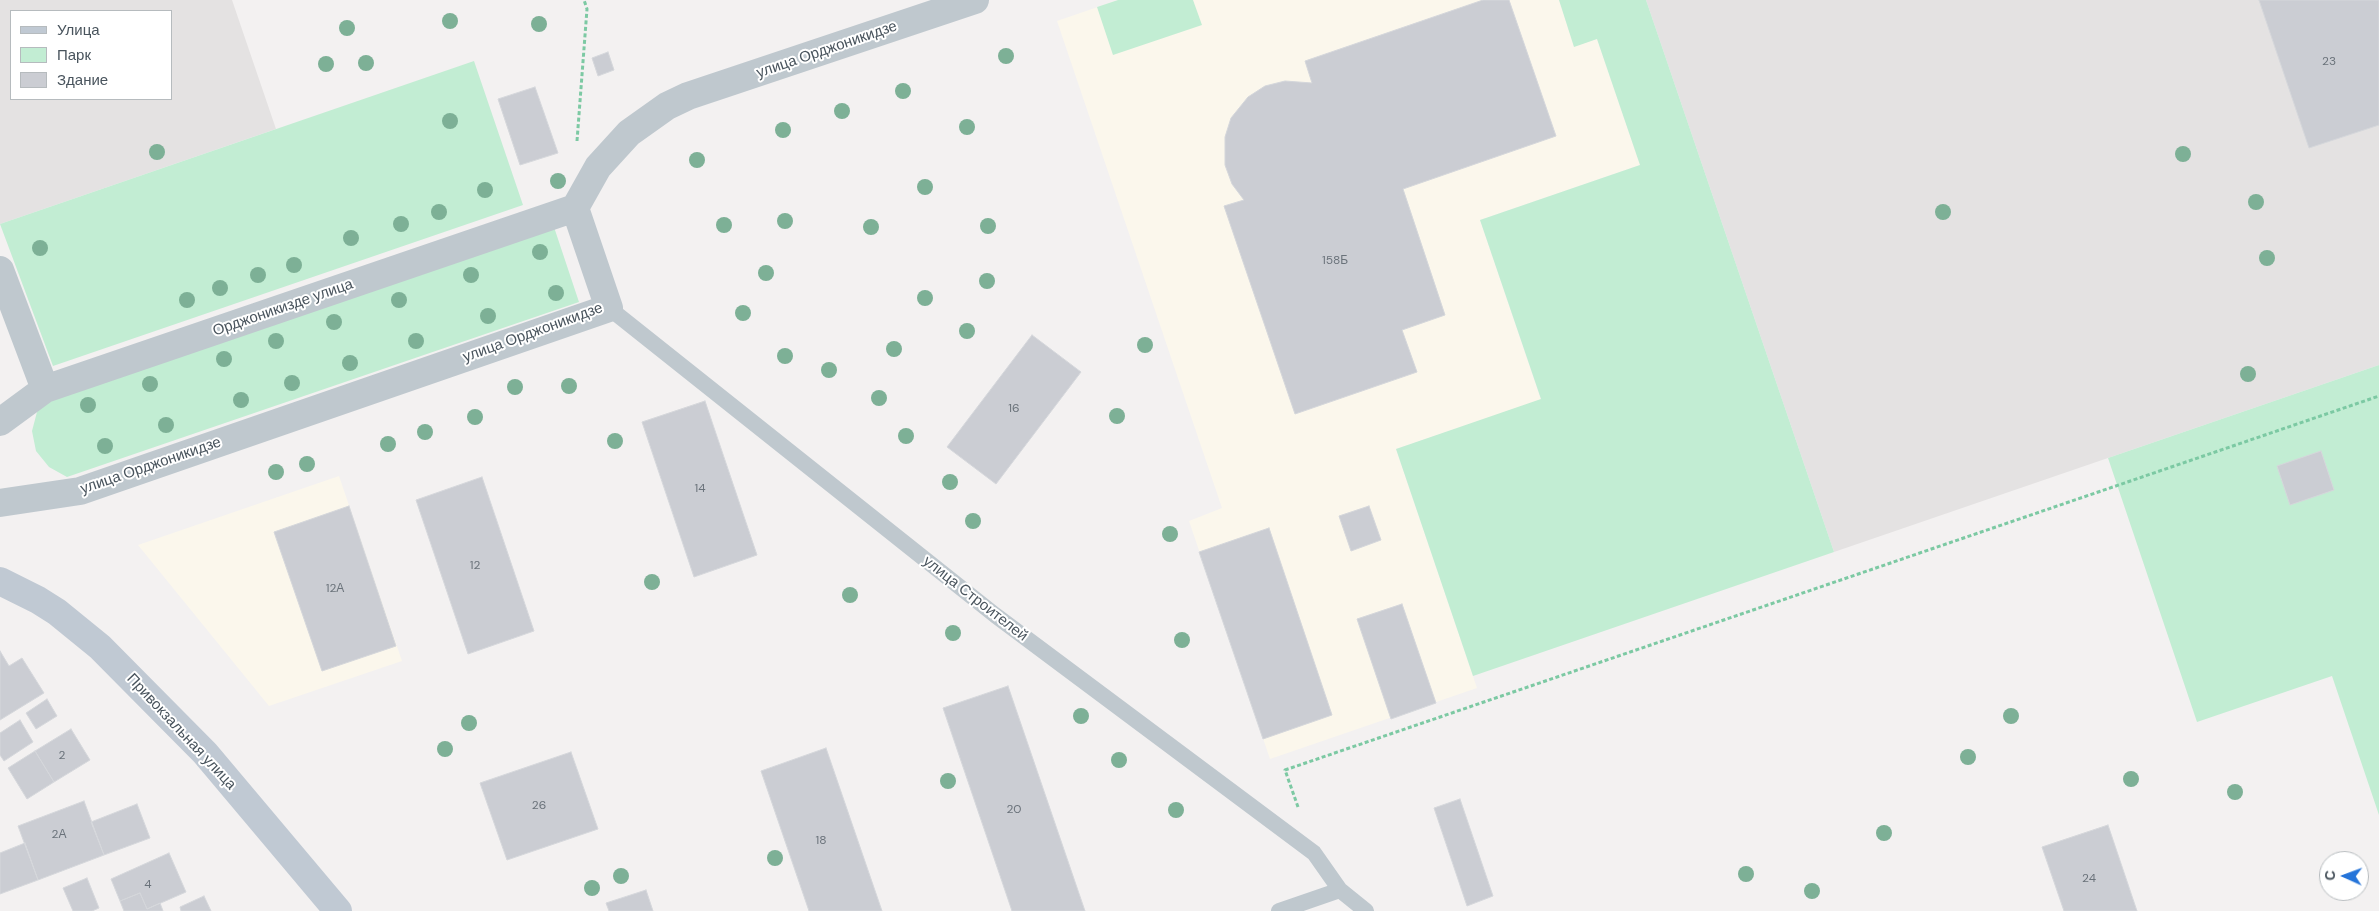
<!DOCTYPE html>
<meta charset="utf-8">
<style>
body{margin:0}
#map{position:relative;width:2379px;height:911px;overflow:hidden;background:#f3f1f1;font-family:"DM Sans",sans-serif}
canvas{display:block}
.legend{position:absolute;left:10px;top:10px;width:162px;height:90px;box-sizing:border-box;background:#fff;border:1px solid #b6bbbe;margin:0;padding:6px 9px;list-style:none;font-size:15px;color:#49545d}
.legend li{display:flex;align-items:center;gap:10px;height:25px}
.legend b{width:25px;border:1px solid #b6bbbe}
.north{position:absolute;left:2319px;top:851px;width:50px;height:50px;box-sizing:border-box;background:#fff;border:1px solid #b6bbbe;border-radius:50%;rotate:272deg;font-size:14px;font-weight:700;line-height:20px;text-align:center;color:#49545d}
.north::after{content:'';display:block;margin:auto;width:18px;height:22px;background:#2574d9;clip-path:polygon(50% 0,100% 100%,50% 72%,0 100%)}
</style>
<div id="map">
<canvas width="2379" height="911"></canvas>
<ul class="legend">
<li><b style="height:6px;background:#c0c9d3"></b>Улица</li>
<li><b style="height:14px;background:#c2edd3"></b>Парк</li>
<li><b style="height:14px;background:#cbcdd3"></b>Здание</li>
</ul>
<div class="north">С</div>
</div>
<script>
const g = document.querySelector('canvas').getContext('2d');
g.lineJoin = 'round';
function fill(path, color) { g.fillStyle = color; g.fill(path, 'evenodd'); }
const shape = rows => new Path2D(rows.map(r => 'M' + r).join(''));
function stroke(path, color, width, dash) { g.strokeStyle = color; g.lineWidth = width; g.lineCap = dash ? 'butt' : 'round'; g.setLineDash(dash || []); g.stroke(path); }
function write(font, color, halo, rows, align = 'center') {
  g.font = font + ' "DM Sans",sans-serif'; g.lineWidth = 4; g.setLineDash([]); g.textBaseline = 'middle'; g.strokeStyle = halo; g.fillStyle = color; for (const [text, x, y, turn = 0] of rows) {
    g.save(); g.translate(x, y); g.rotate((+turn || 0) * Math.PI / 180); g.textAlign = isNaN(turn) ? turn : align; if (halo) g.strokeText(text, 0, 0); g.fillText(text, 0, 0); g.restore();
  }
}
const commercial = shape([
 [1118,0,1559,0,1574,46,1597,39,1640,165,1480,220,1541,400,1396,449,1477,688,1270,759,1189,521,1222,508,1057,21],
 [339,476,402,661,269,706,138,545]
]);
const education = shape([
 [0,0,232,0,276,129,0,224],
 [11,11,171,11,171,99,11,99],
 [1646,0,2379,0,2379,365,1834,552]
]);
const green = shape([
 [1118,0,1193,0,1202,25,1113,55,1097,7],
 [1559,0,1646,0,1834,552,1473,676,1396,449,1541,399,1480,220,1640,165,1597,39,1574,47],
 [474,61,523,205,53,366,0,224],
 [554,227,579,302,67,477,49,467,36,451,32,431,37,412,42,403],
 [2379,365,2379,815,2332,676,2197,722,2108,458]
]);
const building = shape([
 [1483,0,1509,0,1556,136,1403,189,1445,315,1402,330,1417,372,1295,414,1224,206,1244,200,1232,184,1225,165,1225,137,1231,118,1248,97,1265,86,1285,81,1312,83,1305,61,1483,0],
 [2259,0,2379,0,2379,125,2309,148,2259,0],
 [608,52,614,70,598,76,592,58,608,52],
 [535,87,558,153,520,165,498,99,535,87],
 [1032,335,1081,372,996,484,947,447,1032,335],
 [705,401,757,555,694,577,642,422,705,401],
 [2321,451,2334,490,2290,505,2277,466,2321,451],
 [482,477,534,631,468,654,416,500,482,477],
 [349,506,396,646,322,671,274,532,349,506],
 [1369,506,1381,540,1351,551,1339,516,1369,506],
 [1269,528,1332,715,1263,739,1199,552,1269,528],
 [1402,604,1436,703,1391,719,1357,619,1402,604],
 [0,651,9,666,22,658,44,693,0,720,0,651],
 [1008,686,1085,911,1012,911,943,708,1008,686],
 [47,699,57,716,36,729,26,713,47,699],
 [20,720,33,742,4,761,0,755,0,733,20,720],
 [71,729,90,760,54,782,35,751,71,729],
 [826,748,882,911,809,911,761,771,826,748],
 [35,751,54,782,27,799,8,768,35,751],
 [571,752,598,829,507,860,480,783,571,752],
 [1460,799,1493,896,1467,906,1434,808,1460,799],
 [84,801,104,855,38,880,18,826,84,801],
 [137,804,150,838,104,855,91,822,137,804],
 [2108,825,2137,911,2064,911,2042,847,2108,825],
 [25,843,38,880,0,894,0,853,25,843],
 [169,853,186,892,147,909,140,893,120,901,111,879,169,853],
 [87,878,99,908,92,911,73,911,63,888,87,878],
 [646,890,653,911,609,911,606,903,646,890],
 [140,893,147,909,160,903,163,911,124,911,120,901,140,893],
 [204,896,211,911,181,911,180,907,204,896]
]);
const path = shape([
 [577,141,587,9,584,0],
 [1298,807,1285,770,2379,396]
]);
const lane = shape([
 [609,308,995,615,1314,853,1340,890,1366,911],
 [1279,911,1340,890]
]);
const street = shape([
 [0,270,45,389],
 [0,422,45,389,575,208],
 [0,503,80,491,609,308,575,208,598,167,629,133,667,106,688,96,975,0]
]);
const secondary = shape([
 [0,581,38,600,57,612,100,647,205,753,338,911]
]);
const trees = [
 [450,21],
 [539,24],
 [347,28],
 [1006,56],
 [366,63],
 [326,64],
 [903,91],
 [842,111],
 [450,121],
 [967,127],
 [783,130],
 [157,152],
 [2183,154],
 [697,160],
 [558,181],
 [925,187],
 [485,190],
 [2256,202],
 [439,212],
 [1943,212],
 [785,221],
 [401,224],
 [724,225],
 [988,226],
 [871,227],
 [351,238],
 [40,248],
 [540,252],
 [2267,258],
 [294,265],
 [766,273],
 [258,275],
 [471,275],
 [987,281],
 [220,288],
 [556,293],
 [925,298],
 [187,300],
 [399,300],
 [743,313],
 [488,316],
 [334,322],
 [967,331],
 [276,341],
 [416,341],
 [1145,345],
 [894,349],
 [785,356],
 [224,359],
 [350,363],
 [829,370],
 [2248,374],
 [292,383],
 [150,384],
 [569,386],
 [515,387],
 [879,398],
 [241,400],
 [88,405],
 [1117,416],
 [475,417],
 [166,425],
 [425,432],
 [906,436],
 [615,441],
 [388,444],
 [105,446],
 [307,464],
 [276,472],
 [950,482],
 [973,521],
 [1170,534],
 [652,582],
 [850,595],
 [953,633],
 [1182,640],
 [1081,716],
 [2011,716],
 [469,723],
 [445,749],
 [1968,757],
 [1119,760],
 [2131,779],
 [948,781],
 [2235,792],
 [1176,810],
 [1884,833],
 [775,858],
 [1746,874],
 [621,876],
 [592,888],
 [1812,891]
];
const numberNames = [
 ["23",2329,62],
 ["158Б",1335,261],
 ["16",1014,409],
 ["14",700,489],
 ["12",475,566],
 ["12А",335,589],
 ["2",62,756],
 ["26",539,806],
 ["20",1014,810],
 ["2А",59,835],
 ["18",821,841],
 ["24",2089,879],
 ["4",148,885]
];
const streetNames = [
 ["улица Орджоникидзе",827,50,-19],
 ["Орджоникизде улица",283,308,-19],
 ["улица Орджоникидзе",533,333,-20],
 ["улица Орджоникидзе",151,466,-19],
 ["улица Строителей",975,599,38],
 ["Привокзальная улица",181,732,47]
];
fill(commercial, '#fbf7ec');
fill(education, '#e4e2e2');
fill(green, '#c2edd3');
fill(building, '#cbcdd3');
stroke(building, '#d5d7db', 1);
stroke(path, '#7cc9a3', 3, [4, 2.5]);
stroke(lane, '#bfc8ce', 16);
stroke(street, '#bfc8ce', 28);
stroke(secondary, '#c0c9d3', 28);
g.fillStyle = '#7db096';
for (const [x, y] of trees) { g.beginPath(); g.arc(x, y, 8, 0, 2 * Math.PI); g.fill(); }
write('12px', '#6a727a', null, numberNames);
write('15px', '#49545d', '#fff', streetNames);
</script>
